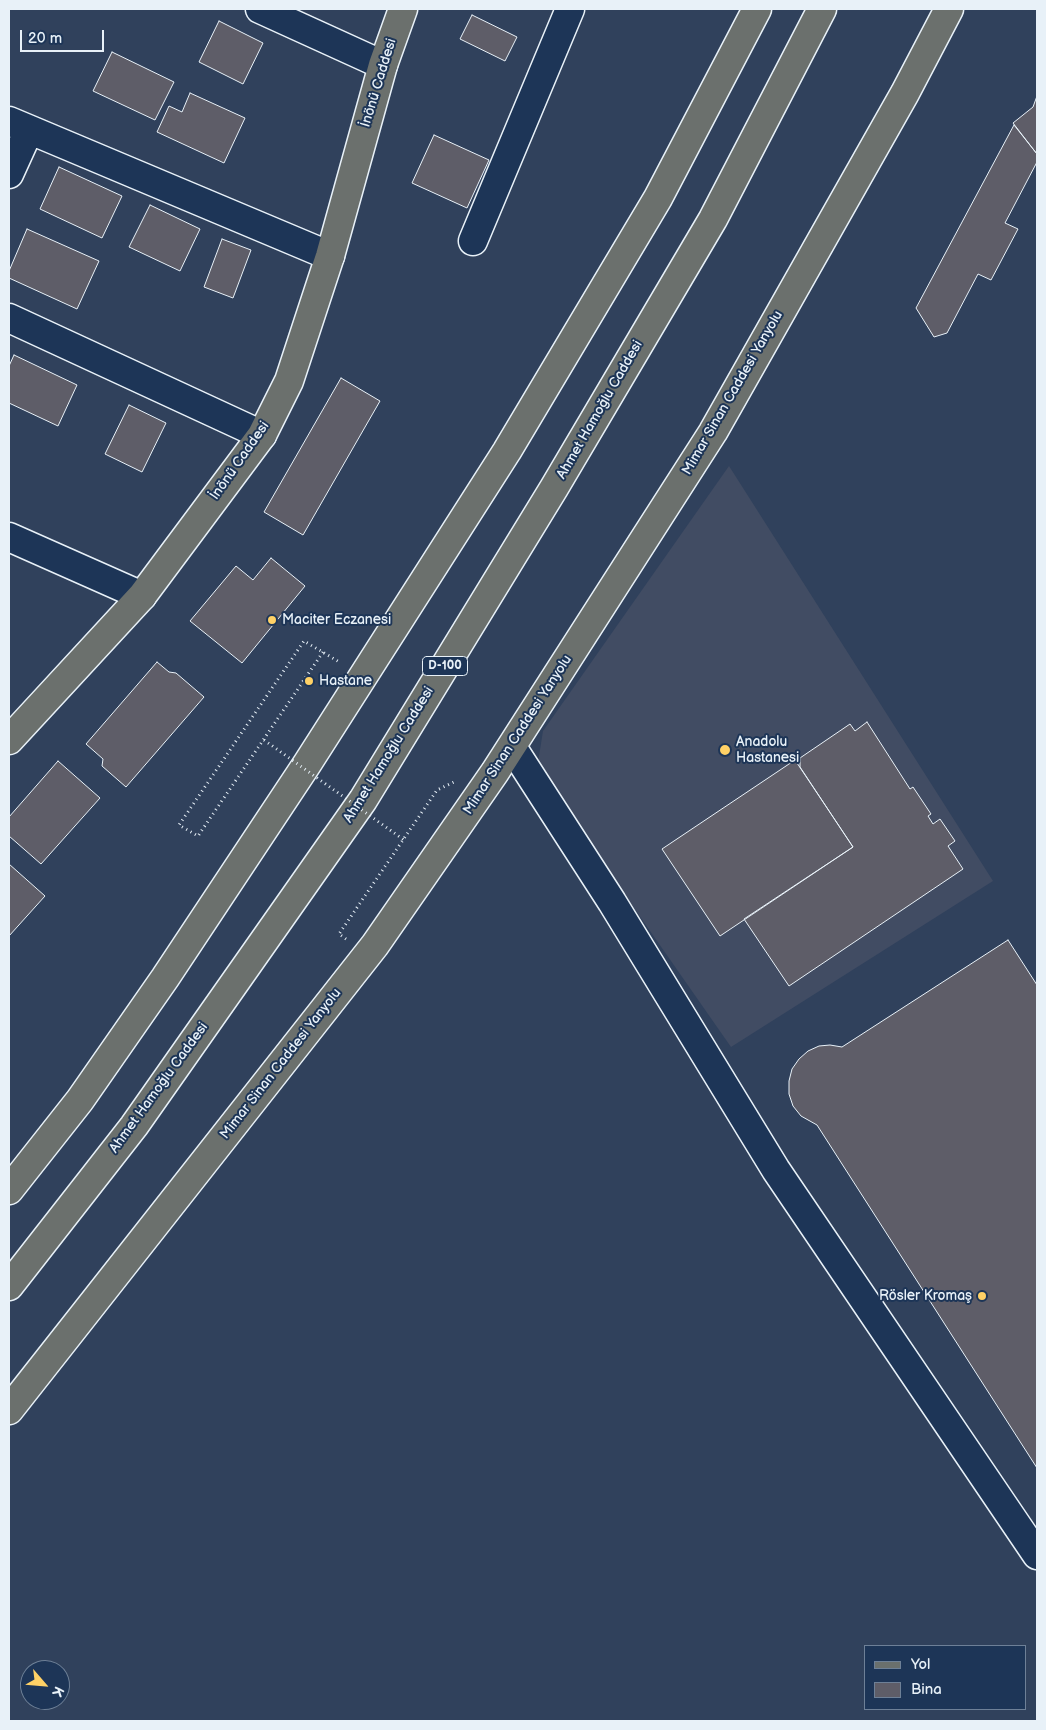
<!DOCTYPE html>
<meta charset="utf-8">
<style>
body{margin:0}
#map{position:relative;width:1046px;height:1730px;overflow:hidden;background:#30415c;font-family:"Balsamiq Sans",sans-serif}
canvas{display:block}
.frame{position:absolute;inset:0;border:10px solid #e8f1f8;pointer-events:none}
.legend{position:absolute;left:864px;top:1645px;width:162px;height:65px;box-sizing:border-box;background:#1d3557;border:1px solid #6e8097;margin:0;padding:6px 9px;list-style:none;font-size:15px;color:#e8f1f8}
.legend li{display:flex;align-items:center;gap:10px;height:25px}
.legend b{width:25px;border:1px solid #6e8097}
.north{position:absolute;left:20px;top:1660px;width:50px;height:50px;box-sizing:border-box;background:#1d3557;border:1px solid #6e8097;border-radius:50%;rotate:117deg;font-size:14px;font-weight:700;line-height:20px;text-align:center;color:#e8f1f8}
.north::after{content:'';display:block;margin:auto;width:18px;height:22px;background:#ffd166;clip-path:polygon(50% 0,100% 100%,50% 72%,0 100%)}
.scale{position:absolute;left:20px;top:30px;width:84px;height:22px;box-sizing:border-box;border:2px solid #e8f1f8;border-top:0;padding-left:6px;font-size:15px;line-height:18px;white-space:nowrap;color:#e8f1f8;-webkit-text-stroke:4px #1d3557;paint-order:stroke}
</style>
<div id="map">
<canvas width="1046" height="1730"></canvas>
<div class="frame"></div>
<ul class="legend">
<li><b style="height:6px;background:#6b706d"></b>Yol</li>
<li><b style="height:14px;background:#5e5d68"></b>Bina</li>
</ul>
<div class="north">K</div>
<div class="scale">20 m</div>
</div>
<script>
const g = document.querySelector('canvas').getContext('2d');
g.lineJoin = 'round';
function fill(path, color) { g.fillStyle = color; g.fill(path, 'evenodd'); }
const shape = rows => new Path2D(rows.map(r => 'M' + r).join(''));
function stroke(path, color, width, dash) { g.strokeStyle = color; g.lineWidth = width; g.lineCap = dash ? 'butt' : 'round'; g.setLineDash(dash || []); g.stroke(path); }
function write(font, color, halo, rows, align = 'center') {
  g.font = font + ' "Balsamiq Sans",sans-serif'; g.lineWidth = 4; g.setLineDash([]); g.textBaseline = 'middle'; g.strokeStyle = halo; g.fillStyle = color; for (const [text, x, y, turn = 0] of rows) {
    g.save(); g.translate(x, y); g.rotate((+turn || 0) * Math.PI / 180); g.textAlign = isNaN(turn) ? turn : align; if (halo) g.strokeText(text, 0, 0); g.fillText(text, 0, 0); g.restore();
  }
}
const built = shape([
 [729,466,993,881,731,1047,537,769,543,731]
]);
const building = shape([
 [472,15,517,37,505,61,460,39,472,15],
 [219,21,263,43,243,84,199,62,219,21],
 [112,52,174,82,155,120,93,91,112,52],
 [190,93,245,118,224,163,157,132,169,106,182,112,190,93],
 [1037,96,1037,154,1013,123,1033,107,1037,96],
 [1014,125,1037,154,1037,162,1005,223,1018,229,991,280,978,274,947,333,934,337,916,308,1014,125],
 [434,135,489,160,467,208,412,183,434,135],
 [59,167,122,196,102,238,40,209,59,167],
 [150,205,200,229,180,271,129,247,150,205],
 [27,229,99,261,77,309,9,278,9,271,27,229],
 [222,239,251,250,233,298,204,287,222,239],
 [14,355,77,385,58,426,9,403,9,366,14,355],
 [341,378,380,401,303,535,264,512,341,378],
 [129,405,166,423,142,472,105,454,129,405],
 [271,558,305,586,242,663,190,621,236,566,253,580,271,558],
 [157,662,169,672,176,673,204,697,126,787,102,766,103,759,86,744,157,662],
 [867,722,910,789,913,787,931,814,928,816,933,824,940,819,955,841,948,846,963,869,789,986,744,919,853,847,800,767,800,758,850,724,855,731,867,722],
 [795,760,853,847,720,936,662,849,795,760],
 [58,761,100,798,41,864,9,836,9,817,58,761],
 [9,864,45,896,9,936,9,864],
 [1008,940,1037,985,1037,1468,817,1125,801,1116,793,1106,789,1094,789,1081,792,1069,799,1059,808,1051,819,1046,830,1045,842,1047,1008,940]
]);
const path = shape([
 [323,652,198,836,179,825,304,641,341,663],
 [346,939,339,934,437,790,454,782]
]);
const minor = shape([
 [260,9,383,65],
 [9,121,330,256],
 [9,174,29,130],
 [473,241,570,9],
 [9,318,262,435],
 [9,537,142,596],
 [512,747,612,902,776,1170,1037,1555]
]);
const major = shape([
 [9,740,142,596,262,435,289,381,330,256,383,65,403,9],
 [9,1410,375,945,495,772,713,432,905,93,949,9]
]);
const highway = shape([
 [9,1190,80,1100,165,978,307,764,507,451,658,198,757,9],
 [9,1286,134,1126,363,800,554,488,713,219,822,9]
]);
const pathBridge = shape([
 [264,740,404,840]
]);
const markers = [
 [272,620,5,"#ffd166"],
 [309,681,5,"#ffd166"],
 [725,750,6,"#ffd166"],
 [982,1296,5,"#ffd166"]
];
const shields = [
 [445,666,45]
];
const shieldNames = [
 ["D-100",445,666]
];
const streetNames = [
 ["İnönü Caddesi",379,83,-73],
 ["Mimar Sinan Caddesi Yanyolu",733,393,-60],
 ["Ahmet Hamoğlu Caddesi",600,410,-60],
 ["İnönü Caddesi",240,461,-55],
 ["Mimar Sinan Caddesi Yanyolu",518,735,-57],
 ["Ahmet Hamoğlu Caddesi",389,755,-58],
 ["Mimar Sinan Caddesi Yanyolu",281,1064,-52],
 ["Ahmet Hamoğlu Caddesi",159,1088,-54]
];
const poiNames = [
 ["Maciter Eczanesi",282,620],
 ["Hastane",319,681],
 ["Anadolu",736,742],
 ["Hastanesi",736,758],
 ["Rösler Kromaş",972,1296,"right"]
];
fill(built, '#414c63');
fill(building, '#5e5d68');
stroke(building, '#e8f1f8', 1);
stroke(minor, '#e8f1f8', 31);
stroke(major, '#e8f1f8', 31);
stroke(highway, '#e8f1f8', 31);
stroke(path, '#e8f1f8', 3, [1, 4]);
stroke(minor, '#1d3557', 28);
stroke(major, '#6b706d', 28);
stroke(highway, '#6b706d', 28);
stroke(pathBridge, '#e8f1f8', 3, [1, 4]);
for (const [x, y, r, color] of markers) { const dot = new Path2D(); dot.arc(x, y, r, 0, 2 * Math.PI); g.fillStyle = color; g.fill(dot); stroke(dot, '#1d3557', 2); }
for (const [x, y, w] of shields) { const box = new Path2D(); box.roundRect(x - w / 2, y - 9.5, w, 19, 4); g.fillStyle = '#1d3557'; g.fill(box); stroke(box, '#e8f1f8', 1); }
write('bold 12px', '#e8f1f8', null, shieldNames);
write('14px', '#e8f1f8', '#1d3557', streetNames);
write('14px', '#e8f1f8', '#1d3557', poiNames, 'left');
</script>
